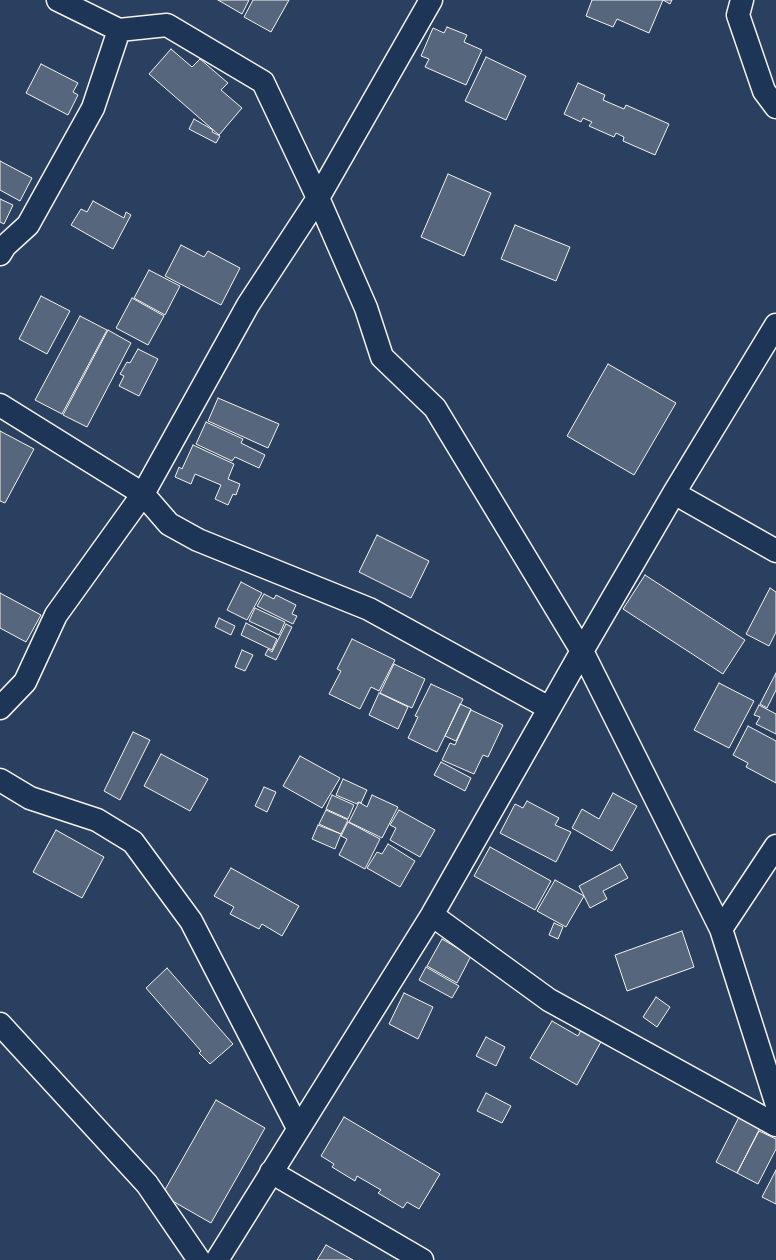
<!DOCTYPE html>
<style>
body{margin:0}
canvas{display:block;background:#2a4060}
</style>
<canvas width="776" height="1260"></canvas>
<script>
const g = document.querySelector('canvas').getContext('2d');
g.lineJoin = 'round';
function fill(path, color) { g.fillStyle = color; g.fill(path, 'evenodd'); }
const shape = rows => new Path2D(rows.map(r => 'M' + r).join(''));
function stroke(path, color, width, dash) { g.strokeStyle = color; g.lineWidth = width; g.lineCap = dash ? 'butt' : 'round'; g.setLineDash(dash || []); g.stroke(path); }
const building = shape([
 [218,0,249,0,242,14,218,0],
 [253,0,289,0,271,32,244,17,253,0],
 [592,0,672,0,670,4,663,0,649,33,617,19,613,27,586,16,592,0],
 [447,27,467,35,464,42,482,50,466,85,425,67,429,59,421,56,433,28,444,33,447,27],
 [171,49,192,67,200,59,228,83,221,90,242,108,219,135,149,74,171,49],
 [486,57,526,76,506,120,465,101,486,57],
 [41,64,78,83,73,92,78,95,68,115,26,93,41,64],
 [578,83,605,95,603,100,624,109,626,105,669,124,655,155,623,141,624,137,616,133,614,137,589,126,592,122,583,118,581,122,564,114,578,83],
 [194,119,213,130,212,132,220,136,216,143,189,129,194,119],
 [0,161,32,178,20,201,0,190,0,161],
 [448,174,491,193,464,256,421,237,448,174],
 [0,199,13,205,4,224,0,222,0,199],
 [93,201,124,218,126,212,131,215,113,249,71,225,81,209,87,212,93,201],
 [515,225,570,247,556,281,501,259,515,225],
 [181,245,204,257,208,251,240,268,221,305,165,276,181,245],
 [149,270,180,286,165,315,134,298,149,270],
 [41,296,70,311,47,354,19,339,41,296],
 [132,298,164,316,148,345,116,328,132,298],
 [80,316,107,330,62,414,35,400,80,316],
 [108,330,131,343,87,427,63,415,108,330],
 [138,349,158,359,139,396,119,386,124,376,120,374,127,362,130,363,138,349],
 [608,364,676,403,634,475,567,436,608,364],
 [218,398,279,424,268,448,208,421,218,398],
 [206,422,243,439,241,443,265,455,259,468,235,457,232,461,196,444,206,422],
 [0,431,34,449,5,503,0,501,0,431],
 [193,445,234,464,228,479,240,484,236,495,233,494,228,505,215,499,221,485,195,474,191,484,175,477,179,467,182,469,193,445],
 [377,535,429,561,411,598,359,572,377,535],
 [645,575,745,640,723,674,623,609,645,575],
 [241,582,262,593,247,620,227,610,241,582],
 [770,588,776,592,776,632,769,646,746,634,770,588],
 [0,593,41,615,26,642,0,628,0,593],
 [264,594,274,599,276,595,296,605,292,614,297,616,293,624,257,606,264,594],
 [255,608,285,622,279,635,249,621,255,608],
 [219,618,235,626,231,635,215,627,219,618],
 [246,623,277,639,272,650,241,635,246,623],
 [286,624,292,627,276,660,265,655,268,649,272,652,286,624],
 [352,639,395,660,379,691,371,687,360,709,329,694,341,671,337,669,352,639],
 [242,650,253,655,245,671,235,667,242,650],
 [394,664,425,679,412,708,380,693,394,664],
 [776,673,776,690,767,708,760,704,776,673],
 [719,683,754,701,729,748,694,730,719,683],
 [431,684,463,699,437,752,408,738,418,717,415,716,431,684],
 [379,693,408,707,398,729,369,715,379,693],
 [460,704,471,709,456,741,445,736,460,704],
 [759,705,776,714,776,734,756,724,760,717,754,715,759,705],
 [471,710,503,725,488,757,483,755,474,774,442,760,450,743,455,745,471,710],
 [748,726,776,741,776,783,746,767,748,763,733,755,748,726],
 [133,732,150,740,120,800,104,791,133,732],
 [161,754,208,779,190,811,144,786,161,754],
 [300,756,340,778,322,808,283,786,300,756],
 [441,762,471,778,465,791,434,775,441,762],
 [343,779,367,790,361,803,358,802,357,804,336,795,343,779],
 [264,787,276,792,267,812,255,806,264,787],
 [613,793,637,806,612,851,572,828,582,809,599,819,613,793],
 [332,795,354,805,348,819,326,809,332,795],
 [372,795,398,807,382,838,349,822,359,802,367,807,372,795],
 [527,801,559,818,555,825,571,832,556,862,500,833,515,804,523,808,527,801],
 [326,810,348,820,341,834,319,824,326,810],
 [399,810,435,830,420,857,390,840,396,828,390,825,399,810],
 [348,822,380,839,365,869,339,855,347,839,341,836,348,822],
 [318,825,341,834,335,849,312,839,318,825],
 [56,830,104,857,82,898,33,872,56,830],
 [388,844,415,861,400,887,367,868,377,852,382,854,388,844],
 [490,847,551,881,535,910,474,876,490,847],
 [620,864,628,878,603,891,607,899,590,908,579,886,620,864],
 [231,868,299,906,282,936,262,924,259,929,230,914,234,907,214,896,231,868],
 [555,880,584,896,566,927,537,911,555,880],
 [554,923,563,927,558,939,549,935,554,923],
 [682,931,694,967,627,991,615,955,682,931],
 [442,939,471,956,457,983,427,966,442,939],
 [426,967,459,986,452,998,419,980,426,967],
 [167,968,233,1044,210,1064,199,1053,201,1051,146,988,167,968],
 [404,993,433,1007,418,1039,389,1024,404,993],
 [656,997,670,1007,657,1027,643,1017,656,997],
 [552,1021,578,1036,582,1028,602,1040,577,1085,530,1058,552,1021],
 [486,1037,505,1047,496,1066,476,1056,486,1037],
 [486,1093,511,1106,502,1123,477,1111,486,1093],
 [216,1100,265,1128,211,1223,162,1195,216,1100],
 [344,1117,440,1174,419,1209,407,1202,403,1208,378,1193,381,1190,357,1176,355,1181,332,1167,334,1164,321,1156,344,1117],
 [739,1117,760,1128,737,1173,716,1162,739,1117],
 [759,1131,776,1139,776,1149,758,1184,737,1173,759,1131],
 [776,1170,776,1204,762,1197,776,1170],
 [326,1245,353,1260,317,1260,326,1245]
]);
const minor = shape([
 [58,0,119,30,167,25,263,82,318,198,366,308,382,357,435,408,582,651,721,929,776,1102],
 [742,0,738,15,764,91,776,107],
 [0,254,5,246,28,225,93,108,119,30],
 [0,405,143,494,169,524,198,540,369,609,549,708],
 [674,493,776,551],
 [0,708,25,682,56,615,143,494,248,305,318,198,431,0],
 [0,780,30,798,97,820,133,842,191,921,298,1128],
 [432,915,549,1000,776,1125],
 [721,929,776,846],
 [0,1024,147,1184,199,1260],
 [271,1172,422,1260],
 [217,1260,432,915,582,651,674,493,776,325]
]);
fill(building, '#56677d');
stroke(building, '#f4f1e8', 1);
stroke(minor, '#f4f1e8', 25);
stroke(minor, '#1d3557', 22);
</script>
